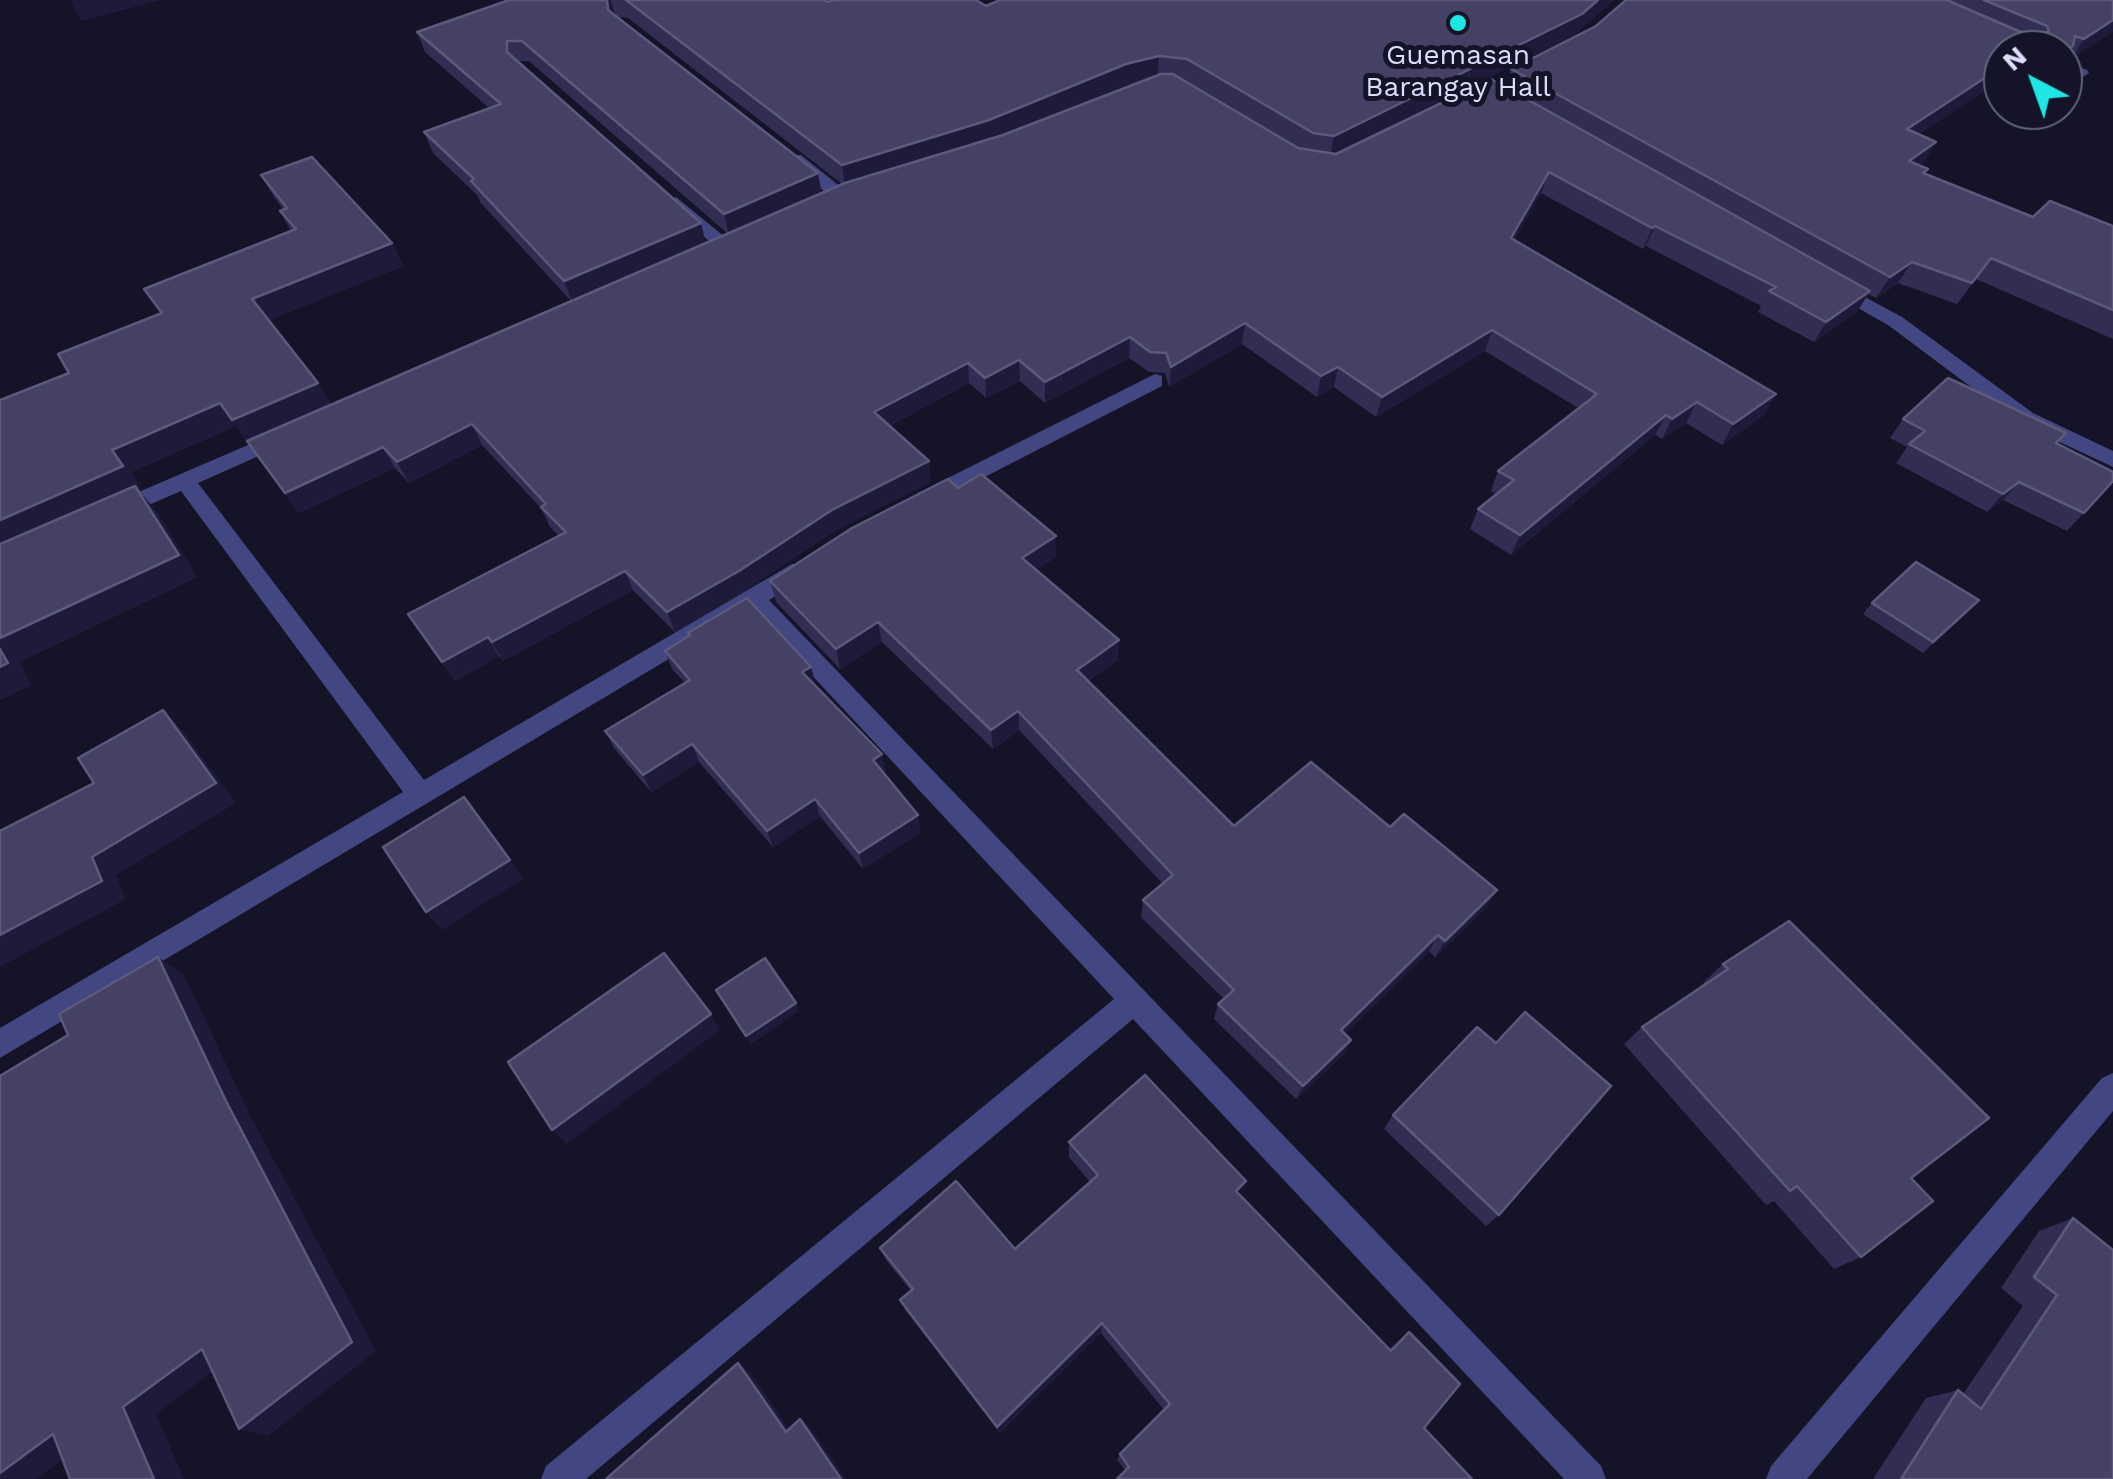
<!DOCTYPE html>
<style>
body{margin:0}
#map{position:relative;width:2113px;height:1479px;overflow:hidden;background:#141327;font-family:"Work Sans",sans-serif}
canvas{display:block}
.north{position:absolute;left:1983px;top:30px;width:100px;height:100px;box-sizing:border-box;background:#141327;border:2px solid #64647c;border-radius:50%;rotate:319deg;font-size:28px;font-weight:700;line-height:40px;text-align:center;color:#ddddfb}
.north::after{content:'';display:block;margin:auto;width:35px;height:45px;background:#1fe6e5;clip-path:polygon(50% 0,100% 100%,50% 72%,0 100%)}
</style>
<div id="map">
<canvas width="2113" height="1479"></canvas>
<div class="north">N</div>
</div>
<script>
const g = document.querySelector('canvas').getContext('2d');
g.lineJoin = 'round';
const shape = rows => new Path2D(rows.map(r => 'M' + r).join(''));
function fill(path, color) { g.fillStyle = color; g.fill(path, 'evenodd'); }
function stroke(path, color, width, dash) { g.strokeStyle = color; g.lineWidth = width; g.lineCap = dash ? 'butt' : 'round'; g.setLineDash(dash || []); g.stroke(path); }
function write(font, color, halo, rows, align = 'center') {
  g.font = font + ' "Work Sans",sans-serif'; g.lineWidth = 10; g.setLineDash([]); g.textBaseline = 'middle'; g.strokeStyle = halo; g.fillStyle = color; for (const [text, x, y, turn = 0] of rows) {
    g.save(); g.translate(x, y); g.rotate((+turn || 0) * Math.PI / 180); g.textAlign = isNaN(turn) ? turn : align; if (halo) g.strokeText(text, 0, 0); g.fillText(text, 0, 0); g.restore();
  }
}
const minor = shape([
 [2063,60,2087,70,2089,73,2081,78,2063,71,2063,60],
 [789,155,801,155,847,192,847,200,835,200,789,163,789,155],
 [676,197,731,242,731,250,719,250,670,206,667,202,676,197],
 [1835,281,1902,317,2033,413,2113,451,2113,467,2019,423,1888,325,1828,291,1826,287,1835,281],
 [1155,374,1162,376,1162,386,934,503,918,503,915,498,918,493,1155,374],
 [283,430,290,432,293,437,290,442,198,483,424,780,792,564,808,564,811,570,808,576,769,600,1601,1466,1606,1479,1564,1479,1133,1019,586,1479,541,1479,546,1466,1114,999,751,610,0,1058,0,1028,403,792,181,491,114,520,103,512,106,506,283,430],
 [2113,1073,2113,1111,1807,1479,1766,1479,1771,1466,2102,1078,2113,1073]
]);
const wall = shape([
 [509,0,824,0,827,2,986,6,1000,0,1614,0,1575,34,1338,153,1506,87,1511,69,1596,26,1626,0,2113,0,2071,59,2003,50,2003,89,1993,85,1919,134,1936,142,1924,162,1920,165,1928,169,1925,174,2033,217,2113,226,2113,339,1976,279,1957,304,1898,283,1876,298,1868,294,1857,312,1814,342,1758,312,1761,306,1646,246,1643,249,1541,193,1514,240,1776,394,1764,415,1722,445,1686,423,1662,439,1655,435,1511,555,1470,529,1478,509,1496,494,1491,491,1498,471,1578,408,1485,351,1376,417,1334,387,1317,397,1242,344,1169,387,1165,373,1149,372,1129,358,1045,403,1020,381,986,398,969,383,889,426,931,482,836,530,745,591,675,632,633,590,503,661,499,656,455,681,408,614,559,536,550,527,541,508,482,445,409,483,395,468,299,513,236,426,131,472,141,489,138,490,154,508,197,577,19,662,31,685,0,700,0,400,69,373,291,231,280,211,283,209,274,197,261,175,392,243,403,266,269,320,332,405,571,301,480,202,477,195,433,153,424,132,489,108,425,52,417,32],
 [618,17,628,18,842,184,822,193],
 [518,61,529,61,728,234,706,243],
 [1182,79,1185,80,1300,148],
 [1145,80,1002,135,1126,85],
 [1903,419,2056,443,2113,481,2067,531,2003,500,1987,512,1896,463,1907,447,1890,438],
 [958,488,1056,557,1037,569,1118,660,1088,681,1234,826,1487,907,1435,957,1429,951,1345,1034,1351,1040,1344,1054,1296,1099,1214,1019,1218,1004,1224,999,1141,917,1143,900,1163,884,1019,730,993,749,882,642,840,669,776,602,770,581],
 [1979,600,1923,653,1863,614,1872,603],
 [688,633,811,667,815,685,882,754,885,772,883,773,921,832,863,869,820,816,773,847,699,762,651,792,614,748,605,731,685,683,672,669,665,651,689,636],
 [1723,964,1911,1178,1861,1257,1834,1269,1774,1201,1766,1205,1624,1044,1642,1027,1705,985,1703,983],
 [1393,1115,1499,1215,1486,1226,1384,1129],
 [1069,1142,1240,1195,1389,1349,1409,1332,1460,1384,1125,1470,1117,1460,1120,1454,1164,1410,1101,1333,1000,1433,906,1311,900,1300,911,1291,886,1260,880,1248,1015,1249,1090,1182,1069,1157],
 [2073,1218,2113,1479,1873,1479,1926,1398,1958,1390,1963,1394,2023,1306,2001,1288,2039,1231]
]);
const shadedWall = shape([
 [73,0,160,0,82,21,70,1],
 [607,0,611,0,616,17,614,30],
 [1598,0,1614,0,1575,34,1330,157,1334,136],
 [2113,20,2113,32,2071,59,2084,39],
 [2073,46,2063,61,2063,52],
 [1159,56,1158,76,1126,85,990,140,845,186,842,165,1126,64],
 [2003,66,2003,69,1993,85,1895,150,1907,129],
 [1936,142,1924,162,1897,182,1909,161],
 [1549,172,1541,193,1504,259,1511,238],
 [818,173,822,194,729,235,724,214],
 [701,223,706,244,572,302,564,281],
 [1655,226,1646,246,1643,249,1652,228],
 [392,243,403,266,266,322,252,299],
 [1912,262,1898,283,1876,298,1890,277],
 [1870,291,1857,312,1814,342,1826,322],
 [1245,323,1242,344,1169,387,1171,367],
 [1492,330,1485,351,1376,417,1382,397],
 [1130,337,1129,358,1045,403,1045,382],
 [1019,360,1020,381,986,398,985,378],
 [968,363,969,383,877,432,874,412],
 [1338,367,1334,387,1317,397,1321,376],
 [318,383,332,406,248,443,232,420],
 [1776,394,1764,415,1722,445,1733,424],
 [1697,402,1686,423,1662,439,1672,419],
 [220,403,236,426,131,472,141,489,138,490,154,508,197,577,19,662,31,685,0,700,0,520,112,450],
 [1666,415,1655,435,1511,555,1520,535],
 [472,424,482,445,409,483,397,462],
 [383,447,395,468,299,513,285,493],
 [929,461,931,482,836,530,745,591,675,632,667,612,832,510],
 [2019,482,2003,500,1987,512,2003,494],
 [1056,536,1056,557,1023,578,1022,558],
 [625,571,633,590,503,661,492,642],
 [878,622,882,642,840,669,836,649],
 [488,637,499,656,455,681,442,662],
 [1119,640,1118,660,1077,689,1077,670],
 [811,667,816,685,807,690,802,672],
 [163,710,183,731,236,803,116,875,126,899,0,967,0,935,92,857],
 [1018,711,1019,730,993,749,991,730],
 [692,744,699,762,651,792,643,775],
 [882,754,885,772,877,777,873,760],
 [815,799,820,816,773,847,767,831],
 [918,815,921,832,863,869,859,853],
 [510,860,523,879,442,930,426,912],
 [1497,890,1487,907,1435,957,1445,941],
 [1438,935,1429,951,1334,1045,1341,1030],
 [158,957,184,975,251,1117,376,1351,268,1436,239,1429,226,1101],
 [796,1003,799,1011,751,1044,746,1036],
 [711,1014,720,1030,567,1144,552,1130],
 [1351,1040,1344,1054,1296,1099,1303,1086],
 [1102,1323,1101,1333,1000,1433,997,1427],
 [202,1349,231,1358,156,1414,184,1479,154,1479,123,1407],
 [738,1363,750,1372,796,1439,786,1432],
 [800,1419,810,1427,846,1479,841,1479],
 [53,1434,89,1440,36,1479,0,1479,0,1473]
]);
const building = shape([
 [509,0,607,0,608,10,818,173,724,214,522,41,507,41,507,52,701,223,564,281,471,181,474,179,424,132,501,104,417,32,509,0],
 [626,0,824,0,827,2,834,0,976,0,986,6,1000,0,1598,0,1582,14,1334,136,1313,133,1187,59,1159,56,1126,64,989,120,842,165,626,0],
 [1626,0,1947,0,2023,33,2049,32,2047,26,1984,0,2113,0,2113,20,2084,39,2075,36,2073,46,2063,52,2063,50,2003,50,2003,66,1907,129,1936,142,1909,161,1928,169,1923,173,2033,217,2050,201,2113,226,2113,310,1991,258,1972,283,1912,262,1890,277,1511,69,1596,26,1626,0],
 [1161,74,1173,74,1298,148,1336,154,1491,79,1870,291,1826,322,1769,291,1776,287,1655,226,1652,228,1549,172,1511,238,1776,394,1733,424,1697,402,1672,419,1666,415,1520,535,1478,509,1514,480,1498,471,1597,394,1492,330,1382,397,1338,367,1321,376,1245,323,1171,367,1166,353,1150,352,1130,337,1045,382,1019,360,985,378,968,363,874,412,929,461,832,510,739,571,667,612,625,571,492,642,488,637,442,662,408,614,566,532,541,507,546,504,472,424,397,462,383,447,285,493,247,441,845,183,1003,135,1161,74],
 [312,157,392,243,252,299,318,383,232,420,220,403,112,450,123,466,0,520,0,400,69,373,58,354,162,313,144,289,296,229,280,211,287,208,261,175,312,157],
 [1948,378,2066,433,2056,443,2113,472,2113,481,2084,513,2019,482,2003,494,1909,444,1925,431,1903,419,1948,378],
 [981,474,1056,536,1022,558,1119,640,1077,670,1234,826,1311,762,1390,827,1404,814,1497,890,1445,941,1438,935,1341,1030,1351,1040,1303,1086,1218,1004,1234,990,1143,900,1173,875,1018,711,991,730,878,622,836,649,770,581,852,528,948,479,958,488,981,474],
 [135,486,179,555,0,638,0,544,135,486],
 [1916,562,1979,600,1933,642,1872,603,1916,562],
 [747,598,811,667,802,672,882,754,873,760,918,815,859,853,815,799,767,831,692,744,643,775,605,731,690,680,665,651,690,635,688,633,747,598],
 [0,649,8,663,0,667,0,649],
 [163,710,216,783,92,857,102,881,0,935,0,831,94,783,78,758,163,710],
 [464,797,510,860,426,912,383,847,464,797],
 [1789,921,1989,1118,1911,1178,1933,1201,1861,1257,1797,1186,1790,1191,1642,1027,1728,969,1723,964,1789,921],
 [664,953,711,1014,552,1130,508,1062,664,953],
 [158,957,226,1101,352,1342,239,1429,202,1349,123,1407,154,1479,70,1479,53,1434,0,1473,0,1076,68,1035,59,1014,158,957],
 [765,958,796,1003,746,1036,716,990,765,958],
 [1525,1012,1611,1086,1499,1215,1393,1115,1477,1027,1496,1043,1525,1012],
 [1145,1075,1246,1181,1236,1191,1391,1351,1409,1332,1460,1384,1424,1428,1472,1479,1117,1479,1129,1467,1120,1454,1170,1404,1102,1323,997,1427,900,1300,913,1289,880,1248,956,1181,1015,1249,1098,1175,1069,1142,1145,1075],
 [2073,1218,2113,1250,2113,1479,1901,1479,1958,1390,1981,1409,2057,1295,2034,1277,2073,1218],
 [738,1363,786,1432,800,1419,841,1479,606,1479,738,1363]
]);
const markers = [
 [1458,23,10,"#1fe6e5"]
];
const farPoinames = [
 ["Guemasan",1458,56],
 ["Barangay Hall",1458,88]
];
fill(minor, '#434781');
fill(wall, '#322e53');
fill(shadedWall, '#1e1b3a');
fill(building, '#444165');
stroke(building, '#5c597c', 2.5);
for (const [x, y, r, color] of markers) { const dot = new Path2D(); dot.arc(x, y, r, 0, 2 * Math.PI); g.fillStyle = color; g.fill(dot); stroke(dot, '#141327', 4); }
write('28px', '#ddddfb', '#141327', farPoinames);
</script>
